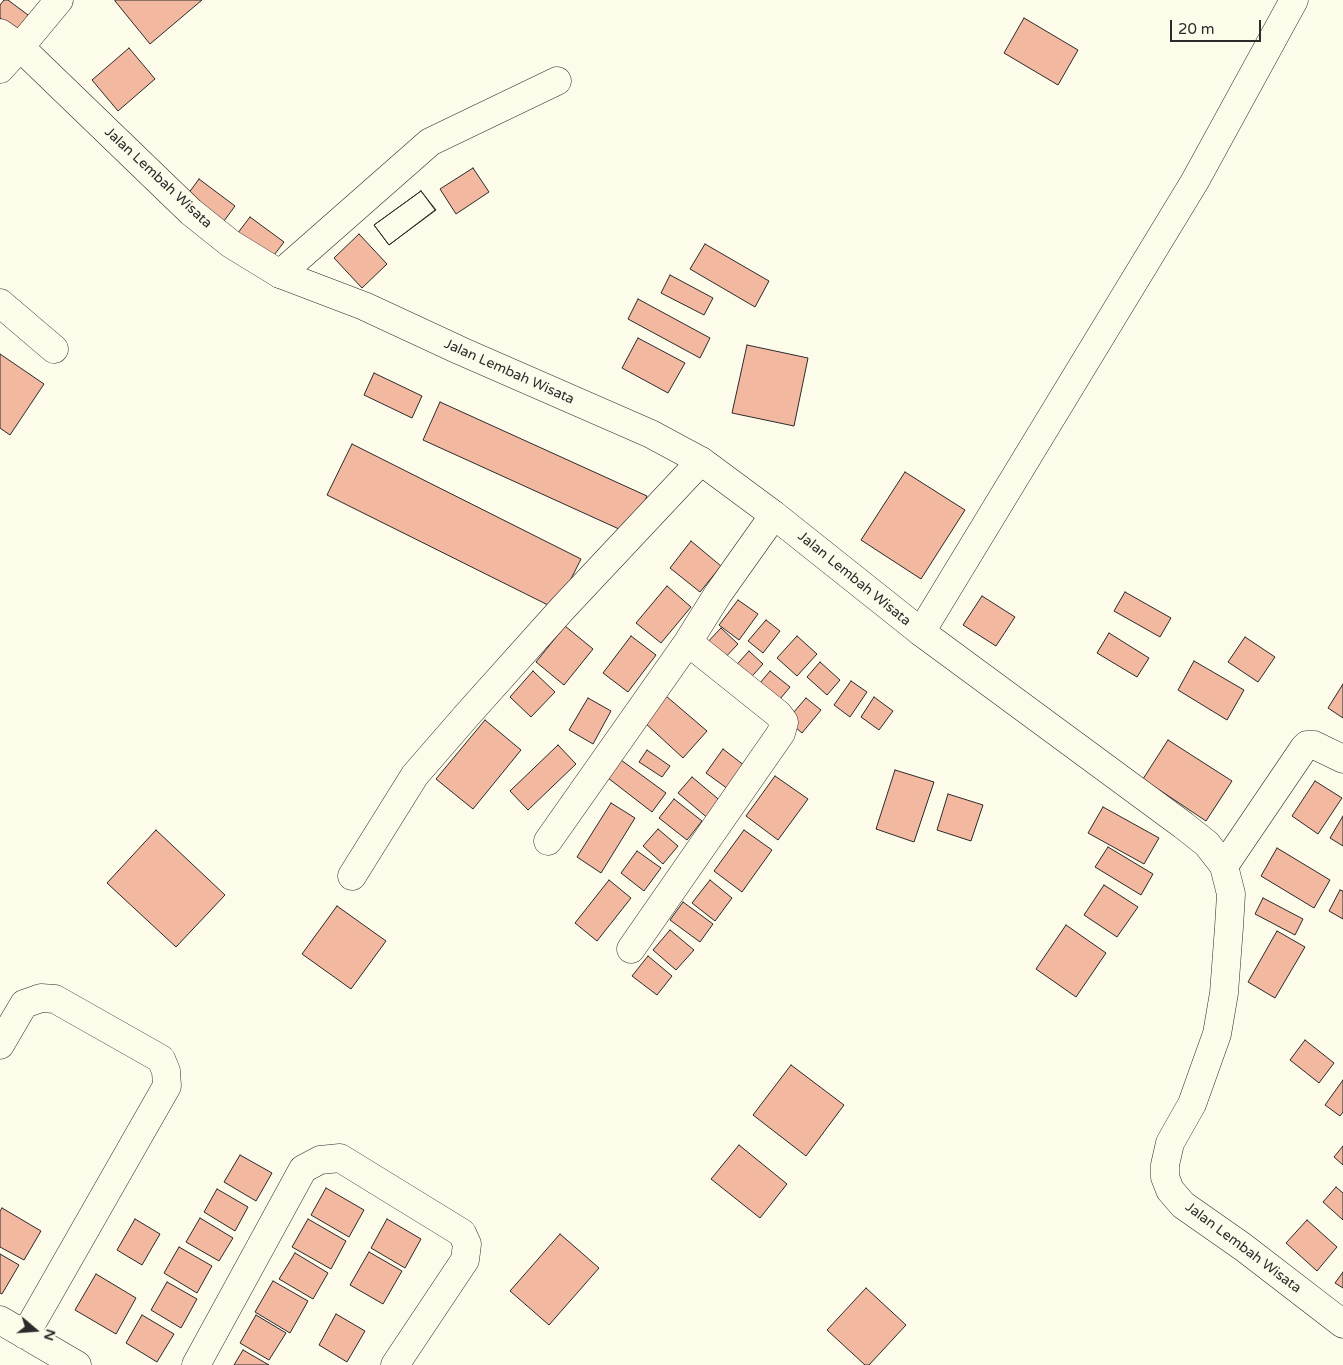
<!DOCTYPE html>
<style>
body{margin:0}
#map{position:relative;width:1343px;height:1365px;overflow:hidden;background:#fdfbea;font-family:"Varela Round",sans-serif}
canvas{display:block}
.north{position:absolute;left:10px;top:1305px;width:50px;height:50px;-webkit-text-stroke:4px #fdfbea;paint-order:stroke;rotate:108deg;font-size:14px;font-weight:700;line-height:20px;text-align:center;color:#2b2b2b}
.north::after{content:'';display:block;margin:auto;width:18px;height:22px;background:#2b2b2b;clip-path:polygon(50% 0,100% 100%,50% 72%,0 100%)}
.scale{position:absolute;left:1170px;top:20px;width:91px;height:22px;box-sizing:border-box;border:2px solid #2b2b2b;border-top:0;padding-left:6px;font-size:15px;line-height:18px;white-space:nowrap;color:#2b2b2b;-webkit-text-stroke:4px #fdfbea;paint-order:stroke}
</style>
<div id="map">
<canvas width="1343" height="1365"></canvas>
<div class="north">N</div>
<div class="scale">20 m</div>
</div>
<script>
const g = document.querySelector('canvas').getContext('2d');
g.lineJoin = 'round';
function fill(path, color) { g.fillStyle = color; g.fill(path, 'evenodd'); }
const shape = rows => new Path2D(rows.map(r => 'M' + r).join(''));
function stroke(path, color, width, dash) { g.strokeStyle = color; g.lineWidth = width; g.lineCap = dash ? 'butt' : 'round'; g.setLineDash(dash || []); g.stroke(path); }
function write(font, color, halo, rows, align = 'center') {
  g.font = font + ' "Varela Round",sans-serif'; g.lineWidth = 4; g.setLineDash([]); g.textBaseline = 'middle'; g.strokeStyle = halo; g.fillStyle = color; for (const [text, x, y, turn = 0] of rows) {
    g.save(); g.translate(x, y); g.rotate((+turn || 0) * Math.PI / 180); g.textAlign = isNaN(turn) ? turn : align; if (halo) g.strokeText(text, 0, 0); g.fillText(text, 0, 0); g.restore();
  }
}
const building = shape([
 [4,0,8,0,32,18,21,33,0,18,0,5,4,0],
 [115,0,202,0,150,44,115,1,115,0],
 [1024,18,1078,50,1058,85,1004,53,1024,18],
 [129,48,155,79,118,111,92,80,129,48],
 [473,168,489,192,456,214,440,189,473,168],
 [199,179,235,206,224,221,188,194,199,179],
 [421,191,435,210,389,245,374,225,421,191],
 [421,191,436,210,389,245,374,225,421,191],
 [250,217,284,242,268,263,234,238,250,217],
 [359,234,387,264,362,288,334,258,359,234],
 [705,244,769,281,755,307,690,269,705,244],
 [670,275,713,298,704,315,661,293,670,275],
 [638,299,710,338,700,358,628,319,638,299],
 [638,338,685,363,668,393,622,368,638,338],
 [747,345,808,358,794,426,732,413,747,345],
 [0,354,44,384,10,435,0,428,0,354],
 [374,373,422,396,412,418,364,395,374,373],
 [440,402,647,496,630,534,423,440,440,402],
 [352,444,581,559,556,609,327,495,352,444],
 [905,472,965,510,921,579,861,540,905,472],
 [691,541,721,566,700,592,670,568,691,541],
 [667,586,691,607,661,643,636,623,667,586],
 [1125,592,1171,618,1160,637,1114,611,1125,592],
 [982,596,1015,617,996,646,963,625,982,596],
 [738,600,758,614,739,640,719,625,738,600],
 [766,620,780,631,763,653,748,641,766,620],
 [565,626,593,649,564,685,536,662,565,626],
 [721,628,738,644,719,664,702,648,721,628],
 [1109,633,1149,658,1137,677,1097,653,1109,633],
 [631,636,656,655,628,692,603,673,631,636],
 [797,636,817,654,797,676,777,658,797,636],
 [1245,637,1275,657,1258,682,1228,662,1245,637],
 [749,651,763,664,745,684,731,671,749,651],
 [1194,661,1244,690,1227,720,1178,690,1194,661],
 [820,662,840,680,827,695,807,677,820,662],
 [533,671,555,692,531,717,510,697,533,671],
 [770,671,790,687,775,705,755,689,770,671],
 [851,681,867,692,850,717,834,705,851,681],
 [1343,684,1343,718,1328,708,1343,684],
 [666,696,707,731,683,758,644,722,666,696],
 [874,697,893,711,879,730,861,717,874,697],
 [588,698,611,711,593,744,569,730,588,698],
 [806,698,821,710,802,733,787,720,806,698],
 [485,720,521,750,473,809,436,779,485,720],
 [1168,740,1232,781,1206,821,1143,779,1168,740],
 [558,745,576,764,528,810,510,791,558,745],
 [723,749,745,766,728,789,706,773,723,749],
 [647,750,670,766,662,777,639,762,647,750],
 [621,760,666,793,652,812,608,778,621,760],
 [895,770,934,782,914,842,876,829,895,770],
 [775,776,808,799,778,840,746,816,775,776],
 [692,777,723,803,710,820,678,793,692,777],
 [1315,781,1342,798,1318,834,1292,816,1315,781],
 [948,794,983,805,971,841,937,830,948,794],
 [674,799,702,821,687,840,659,818,674,799],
 [611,803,635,818,601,873,577,857,611,803],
 [1103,807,1159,838,1144,864,1088,833,1103,807],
 [1343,816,1343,846,1330,838,1343,816],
 [658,829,678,846,663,864,643,846,658,829],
 [156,830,225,895,176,947,107,883,156,830],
 [744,830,772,850,742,892,714,871,744,830],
 [1108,847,1153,874,1141,895,1095,867,1108,847],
 [1277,848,1330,880,1314,908,1261,876,1277,848],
 [637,851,661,868,644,891,621,873,637,851],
 [609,880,631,898,597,941,575,923,609,880],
 [710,880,732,898,715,921,692,903,710,880],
 [1104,885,1138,907,1117,937,1084,915,1104,885],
 [1340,890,1343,891,1343,919,1329,911,1340,890],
 [1263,898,1303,919,1295,935,1255,914,1263,898],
 [683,902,713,924,700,942,670,920,683,902],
 [337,906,386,941,351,989,302,954,337,906],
 [1066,925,1106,953,1076,997,1036,969,1066,925],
 [670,930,694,950,676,970,653,950,670,930],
 [1277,931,1305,947,1275,998,1248,982,1277,931],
 [648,956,672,976,657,995,632,976,648,956],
 [1305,1040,1334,1063,1319,1083,1290,1060,1305,1040],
 [791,1065,844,1105,806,1156,753,1115,791,1065],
 [1343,1080,1343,1112,1340,1116,1325,1105,1343,1080],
 [739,1145,787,1184,760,1218,711,1179,739,1145],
 [1343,1146,1343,1165,1334,1157,1343,1146],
 [240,1155,272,1173,256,1201,224,1182,240,1155],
 [1336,1187,1343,1193,1343,1220,1323,1202,1336,1187],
 [326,1188,364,1210,349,1237,311,1215,326,1188],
 [217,1189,248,1207,235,1231,204,1212,217,1189],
 [2,1208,41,1231,24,1260,0,1247,0,1211,2,1208],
 [200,1218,233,1238,219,1261,186,1242,200,1218],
 [135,1219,160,1234,142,1265,117,1250,135,1219],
 [308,1219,346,1241,331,1269,292,1247,308,1219],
 [387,1219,421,1239,405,1268,371,1248,387,1219],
 [1307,1220,1337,1247,1317,1271,1286,1243,1307,1220],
 [560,1234,599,1268,549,1325,510,1291,560,1234],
 [179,1247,212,1266,197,1293,164,1273,179,1247],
 [369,1252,402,1271,383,1304,350,1285,369,1252],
 [295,1253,328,1273,313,1299,279,1279,295,1253],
 [0,1254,19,1265,2,1294,0,1293,0,1254],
 [1343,1272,1343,1288,1335,1283,1343,1272],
 [96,1274,136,1298,116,1334,75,1310,96,1274],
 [273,1281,308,1301,290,1333,255,1312,273,1281],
 [167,1282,197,1299,181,1328,151,1310,167,1282],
 [866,1288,906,1325,869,1365,865,1365,827,1330,866,1288],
 [336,1314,365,1331,347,1362,319,1345,336,1314],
 [142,1315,174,1334,157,1362,126,1343,142,1315],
 [256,1315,286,1333,269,1360,240,1343,256,1315],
 [243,1350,269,1365,234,1365,243,1350]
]);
const minor = shape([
 [0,69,20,47,59,0],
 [280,274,430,142,557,81],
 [0,303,54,349],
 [921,632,1195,181,1294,0],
 [548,841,688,642,718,594,774,515],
 [1224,866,1304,748,1307,745,1314,745,1343,759],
 [352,876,415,775,468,714,563,608,701,461],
 [631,949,781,733,784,722,778,714,688,642],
 [0,1045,24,1004,41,998,55,999,161,1059,166,1071,167,1086,25,1335],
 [0,1320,77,1365],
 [196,1365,303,1169,320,1160,340,1158,462,1233,467,1244,465,1260,395,1365]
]);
const tertiary = shape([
 [0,33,20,47,191,212,231,244,280,274,364,306,461,351,651,434,701,461,774,515,921,632,1183,825,1207,844,1224,866,1231,894,1229,927,1224,993,1217,1034,1192,1104,1170,1143,1165,1165,1165,1177,1170,1190,1183,1205,1243,1247,1343,1324]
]);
const streetNames = [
 ["Jalan Lembah Wisata",158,178,43],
 ["Jalan Lembah Wisata",509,372,24],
 ["Jalan Lembah Wisata",854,579,39],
 ["Jalan Lembah Wisata",1243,1248,37]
];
fill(building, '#f2b8a0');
stroke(building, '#2b2b2b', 1);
stroke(minor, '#2b2b2b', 29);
stroke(tertiary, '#2b2b2b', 29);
stroke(minor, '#fdfbea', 28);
stroke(tertiary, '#fdfbea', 28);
write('14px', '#2b2b2b', '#fdfbea', streetNames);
</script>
